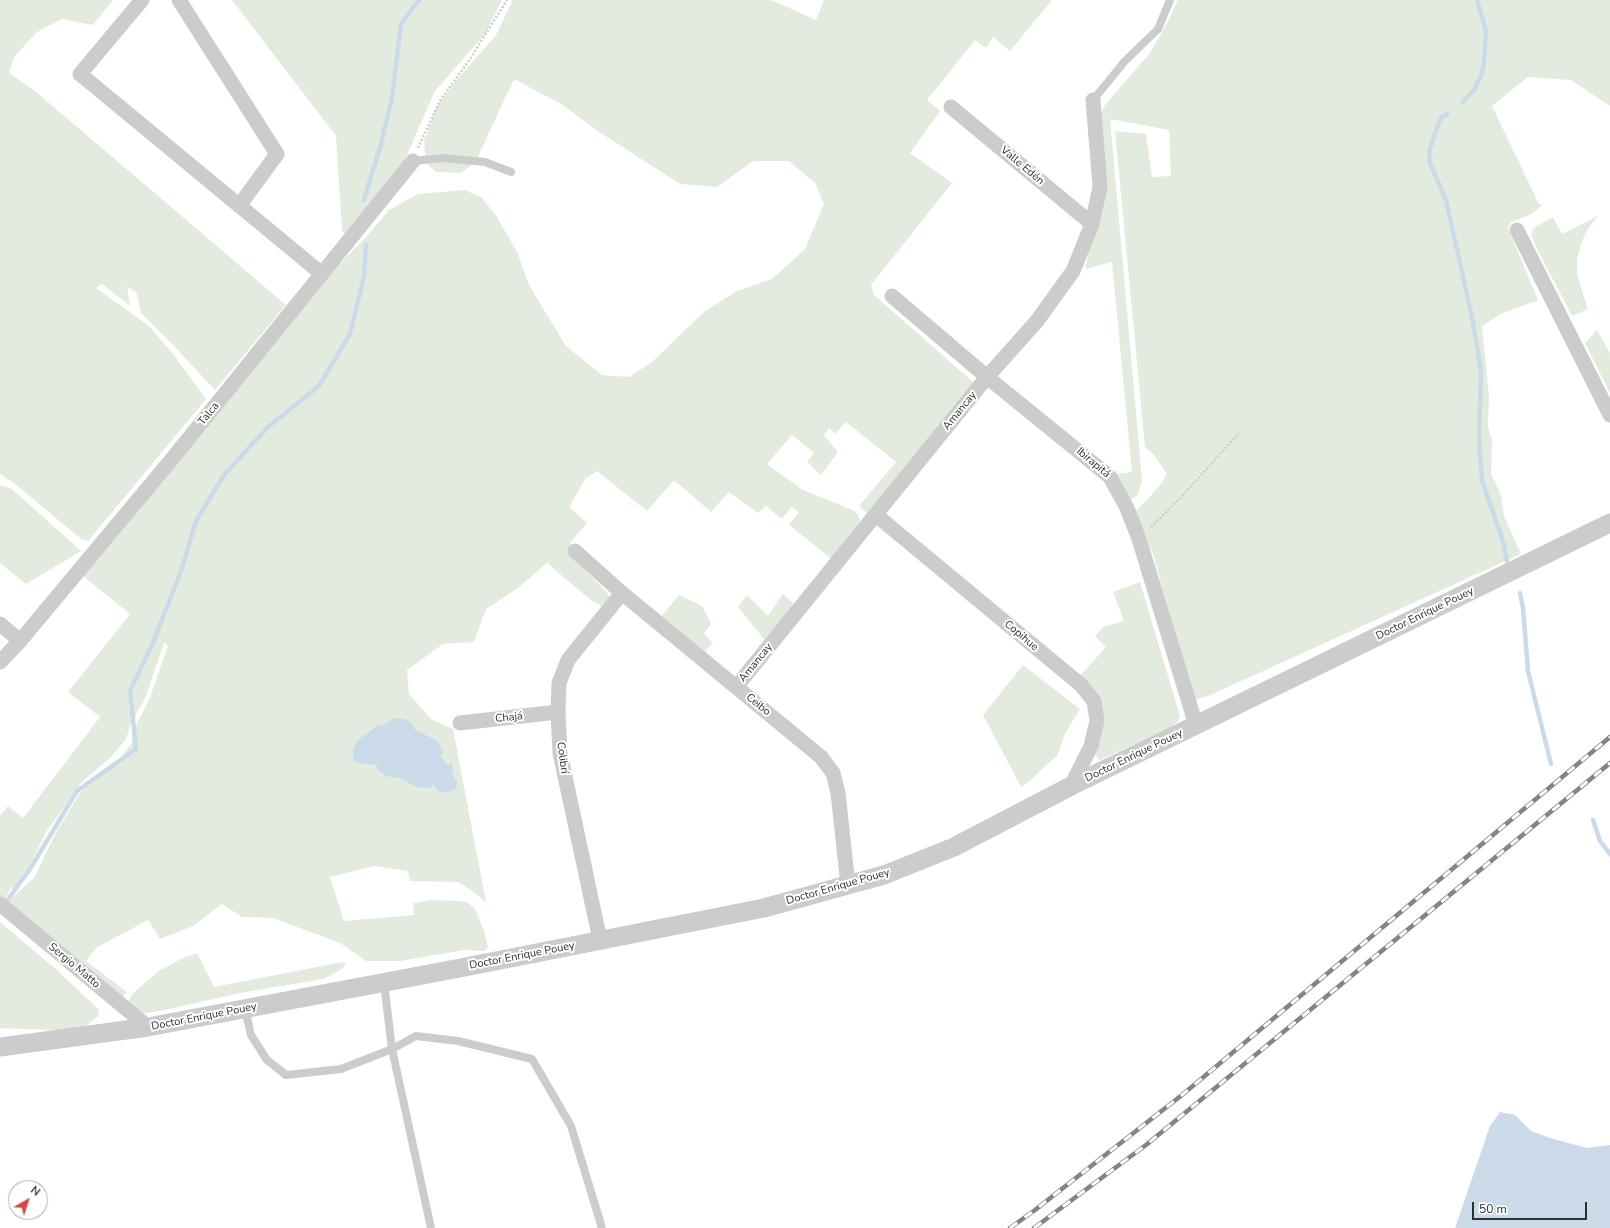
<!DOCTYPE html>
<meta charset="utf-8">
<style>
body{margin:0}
#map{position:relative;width:1610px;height:1228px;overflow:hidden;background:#fff;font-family:"Nunito Sans",sans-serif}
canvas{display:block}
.north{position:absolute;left:8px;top:1180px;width:40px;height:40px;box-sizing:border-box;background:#fff;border:1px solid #acacac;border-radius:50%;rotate:39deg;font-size:11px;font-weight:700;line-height:16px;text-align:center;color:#2f2f2f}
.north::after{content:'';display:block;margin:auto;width:14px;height:18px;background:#d64740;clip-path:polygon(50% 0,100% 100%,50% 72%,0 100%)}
.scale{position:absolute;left:1472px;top:1202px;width:115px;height:18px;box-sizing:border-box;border:2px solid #2f2f2f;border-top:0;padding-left:5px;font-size:12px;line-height:14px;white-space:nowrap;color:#2f2f2f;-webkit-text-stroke:3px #fff;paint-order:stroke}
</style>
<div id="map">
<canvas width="1610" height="1228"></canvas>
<div class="north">N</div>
<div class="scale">50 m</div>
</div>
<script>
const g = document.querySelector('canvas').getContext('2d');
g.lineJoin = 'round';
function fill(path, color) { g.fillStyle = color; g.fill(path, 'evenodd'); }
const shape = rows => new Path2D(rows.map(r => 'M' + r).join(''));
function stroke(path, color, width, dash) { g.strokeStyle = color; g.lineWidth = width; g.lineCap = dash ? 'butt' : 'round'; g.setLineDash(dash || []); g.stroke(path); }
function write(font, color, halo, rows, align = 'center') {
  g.font = font + ' "Nunito Sans",sans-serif'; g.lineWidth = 4; g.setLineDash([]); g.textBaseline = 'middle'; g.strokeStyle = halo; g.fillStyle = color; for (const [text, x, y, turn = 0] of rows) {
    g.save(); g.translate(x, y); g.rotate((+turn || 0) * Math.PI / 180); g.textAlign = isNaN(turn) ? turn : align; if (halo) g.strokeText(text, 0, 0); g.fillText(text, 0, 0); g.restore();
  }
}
const green = shape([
 [0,0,113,0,93,25,62,19,37,32,14,57,9,73,35,91,286,305,215,390,176,348,141,313,137,293,127,286,130,306,102,284,96,288,149,326,173,354,206,399,88,541,81,539,15,484,0,474],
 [232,0,502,0,485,34,435,91,407,155,388,189,348,237,342,231,336,136],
 [513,0,771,0,816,20,824,0,1052,0,1010,51,993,37,986,48,975,40,927,100,940,111,910,153,952,183,871,285,874,295,973,382,972,390,869,515,859,506,896,462,846,422,835,434,829,428,824,435,838,452,821,475,807,462,814,453,792,435,767,464,803,490,855,511,859,516,861,526,833,560,789,525,799,512,791,507,782,519,766,506,758,513,729,492,711,512,674,480,647,511,597,471,585,479,569,507,587,523,570,543,573,557,608,594,611,605,606,608,592,601,547,563,518,588,486,609,474,642,443,644,407,670,409,694,431,719,453,729,486,902,471,890,458,882,410,881,408,871,374,866,330,877,344,921,414,915,413,903,431,900,459,901,467,902,475,909,484,930,488,947,485,951,464,950,401,961,366,961,340,943,273,918,242,917,222,904,193,926,160,939,148,920,96,948,86,961,127,992,117,1001,8,901,34,878,56,832,80,793,101,773,117,762,131,744,137,723,149,700,168,646,164,643,146,696,130,726,126,739,110,758,82,782,46,832,23,880,10,890,1,905,0,904,0,816,8,806,23,818,100,717,68,692,130,614,83,576,332,272,365,238,389,210,418,194,465,190,482,198,497,217,517,252,529,285,566,346,602,375,629,377,652,362,705,311,737,291,772,279,805,249,824,204,815,183,789,161,753,161,717,187,680,184,601,133,561,104,514,79,475,163,461,173,436,172,426,163,424,142,436,108,454,83,496,35],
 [1178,0,1610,0,1610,106,1571,80,1528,77,1492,106,1539,204,1543,205,1530,215,1511,222,1508,228,1538,300,1501,314,1482,326,1489,396,1488,427,1492,440,1491,474,1501,495,1504,516,1521,554,1208,696,1194,700,1177,642,1154,557,1136,511,1157,489,1167,474,1154,455,1145,447,1115,131,1146,134,1152,177,1171,176,1169,130,1110,119,1142,480,1138,495,1125,504,1103,475,1132,472,1112,262,1085,269,1104,180,1099,116,1105,105,1150,53,1167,23],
 [1598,216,1589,227,1582,241,1577,259,1577,275,1588,309,1572,316,1536,247,1531,234,1535,227,1553,217,1562,234],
 [1597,330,1610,353,1610,393,1585,343],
 [0,485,12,489,81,551,26,584,0,563],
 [1140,582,1180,716,1177,722,1171,727,1100,760,1097,757,1094,751,1099,741,1079,677,1106,647,1095,636,1103,627,1124,621,1113,592],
 [783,594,796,606,767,643,738,607,747,595,768,616],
 [679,595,702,606,711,624,704,633,712,643,697,661,655,624],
 [1023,665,1080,709,1065,734,1057,756,1046,765,1032,779,1021,787,983,715],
 [0,922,57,970,98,1009,99,1014,96,1018,84,1027,75,1031,0,1028],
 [197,953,214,987,343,962,346,964,342,969,324,979,240,993,165,1010,141,1014,127,1005,132,994,159,971,181,959]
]);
const water = shape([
 [394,718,405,719,412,723,415,730,436,740,440,745,441,749,444,752,440,756,448,766,452,763,453,776,457,782,456,789,448,792,440,792,436,789,434,784,429,788,416,787,402,779,386,776,378,770,376,765,358,763,353,760,353,749,357,741,377,726,386,724],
 [1500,1112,1515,1115,1531,1131,1550,1138,1587,1148,1610,1145,1610,1228,1455,1228,1490,1126]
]);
const stream = shape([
 [1463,102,1474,90,1481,76,1484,64,1486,31,1477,0],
 [1447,114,1442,117,1437,127,1429,152,1430,163,1446,200,1472,317,1481,371,1479,439,1482,481,1503,541,1507,562],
 [364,200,381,144,392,98,401,24,419,0],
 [1520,593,1523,608,1528,671,1551,764],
 [1593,820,1600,841,1610,854],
 [6,902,30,869,77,791,136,749,130,691,153,643,181,571,196,521,224,475,268,427,319,386,350,334,364,276,366,245]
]);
const path = shape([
 [418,148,441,99,468,62,507,0],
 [1151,527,1186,492,1239,433]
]);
const service = shape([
 [1093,100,1125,61,1158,29,1170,0],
 [413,161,443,158,485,162,511,172],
 [384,983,392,1049,431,1228],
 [245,1009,251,1035,267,1060,286,1075,341,1069,392,1049,416,1036,458,1041,532,1059,571,1126,602,1228]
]);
const minor = shape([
 [142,0,80,74,322,274],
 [179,0,277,154,239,206],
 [951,107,1092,224],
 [1517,230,1610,415],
 [892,296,987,377,1110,477,1127,508,1139,539,1196,725],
 [876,515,1081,685,1094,701,1097,721,1091,746,1071,786],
 [575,551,622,593,821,757,833,773,838,793,848,885],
 [0,624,20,641],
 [0,662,20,641,172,459,413,161],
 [736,687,987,377,1037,321,1073,271,1092,224,1100,187,1093,100],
 [460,723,558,712],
 [0,904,148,1027],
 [600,940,560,753,558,712,559,683,568,660,622,593]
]);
const tertiary = shape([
 [0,1047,148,1027,455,969,764,908,884,875,954,847,1071,786,1610,523]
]);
const rail = shape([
 [1010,1228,1035,1210,1182,1095,1610,737],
 [1034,1228,1146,1145,1610,763]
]);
const streetNames = [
 ["Valle Edén",1022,166,40],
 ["Amancay",960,411,-51],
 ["Talca",209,414,-51],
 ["Ibirapitá",1093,463,40],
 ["Doctor Enrique Pouey",1425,614,-26],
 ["Copihue",1021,636,40],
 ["Amancay",756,663,-51],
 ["Ceibo",758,705,39],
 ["Chajá",509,718,-6],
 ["Doctor Enrique Pouey",1134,756,-26],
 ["Colibrí",562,758,82],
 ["Doctor Enrique Pouey",838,887,-16],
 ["Doctor Enrique Pouey",522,956,-11],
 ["Sergio Matto",74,966,40],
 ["Doctor Enrique Pouey",204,1017,-11]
];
fill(green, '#e3ebde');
fill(water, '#cbdae9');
stroke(stream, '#cbdae9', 4.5);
stroke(path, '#ccc', 2.5, [2, 2]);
stroke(service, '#ccc', 8);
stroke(minor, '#ccc', 15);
stroke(tertiary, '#ccc', 19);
stroke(rail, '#848484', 4.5);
stroke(rail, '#fff', 3, [9]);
write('11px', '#2f2f2f', '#fff', streetNames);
</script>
